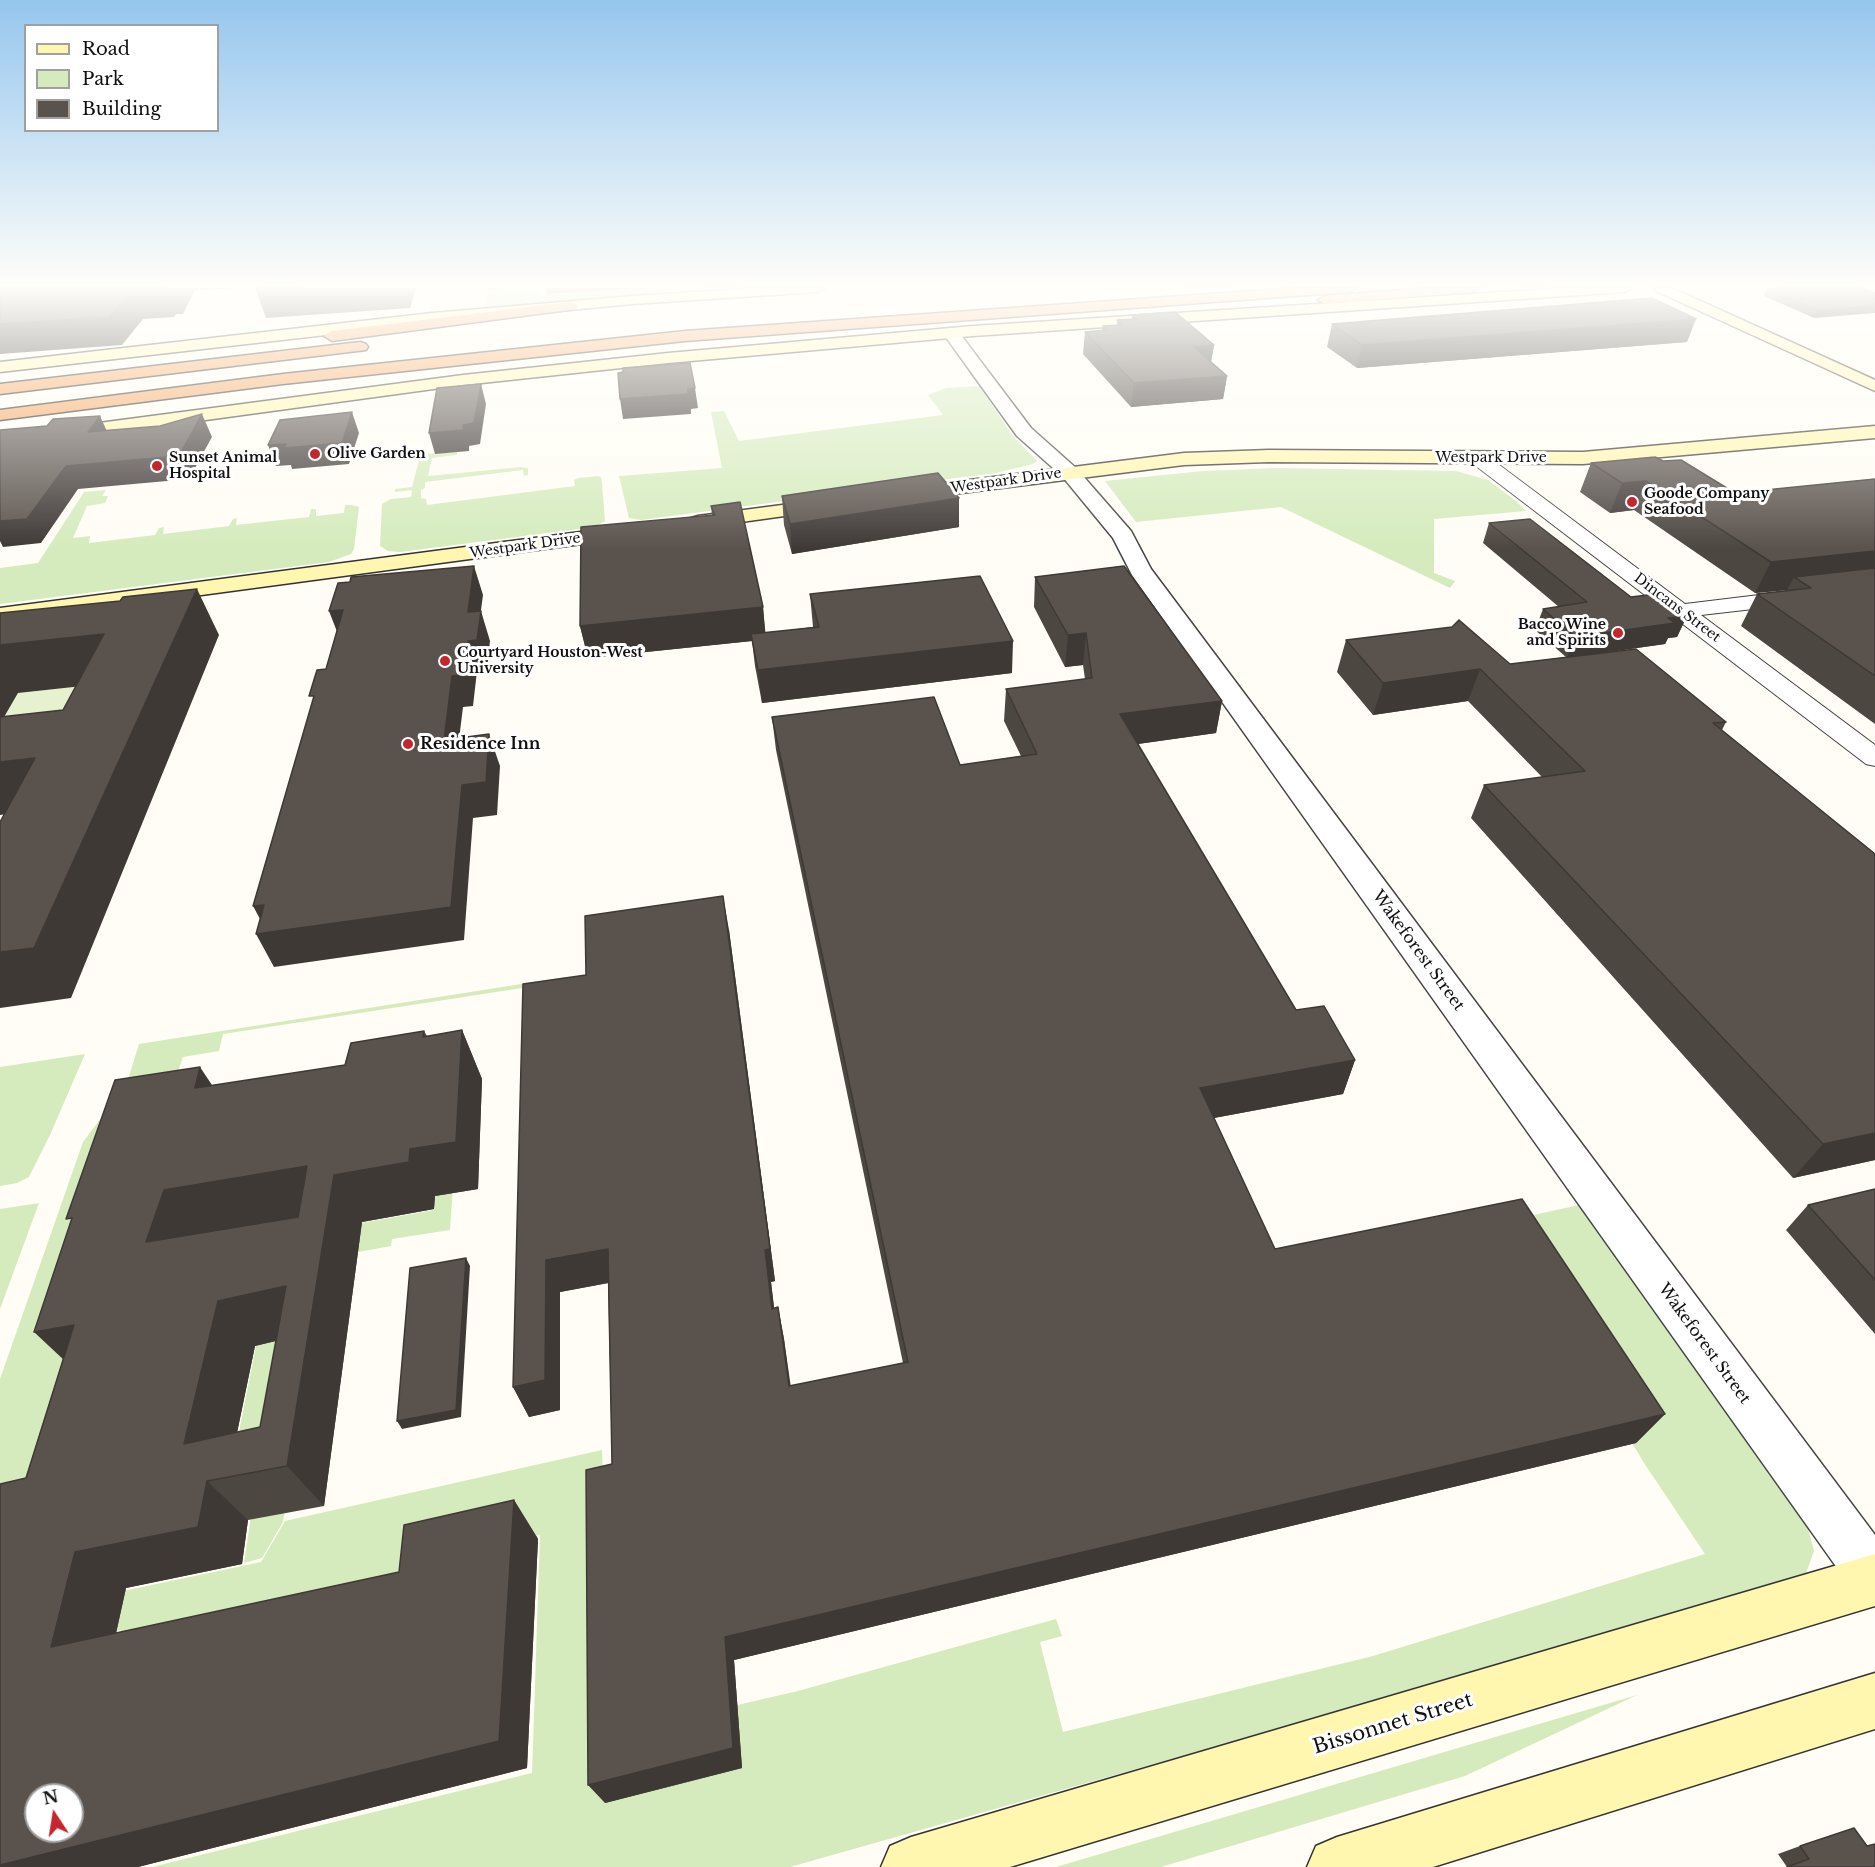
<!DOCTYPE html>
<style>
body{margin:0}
#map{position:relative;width:1875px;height:1867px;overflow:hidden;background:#fffdf5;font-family:"Libre Baskerville",serif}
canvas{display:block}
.legend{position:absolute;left:24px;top:24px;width:195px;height:108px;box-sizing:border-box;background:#fff;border:2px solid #a0a0a0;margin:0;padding:8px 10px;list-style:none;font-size:18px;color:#111}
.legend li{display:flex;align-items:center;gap:12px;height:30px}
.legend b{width:30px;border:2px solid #a0a0a0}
.north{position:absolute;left:24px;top:1783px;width:60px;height:60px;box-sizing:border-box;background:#fff;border:2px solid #a0a0a0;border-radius:50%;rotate:348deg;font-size:16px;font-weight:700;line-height:24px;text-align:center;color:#111}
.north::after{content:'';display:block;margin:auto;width:21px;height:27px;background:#c4262e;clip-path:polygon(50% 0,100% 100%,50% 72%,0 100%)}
</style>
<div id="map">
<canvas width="1875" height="1867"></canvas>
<ul class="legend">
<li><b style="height:8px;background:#fff6b0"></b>Road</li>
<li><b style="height:16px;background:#d5ebbd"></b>Park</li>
<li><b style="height:16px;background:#5a524d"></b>Building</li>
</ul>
<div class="north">N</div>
</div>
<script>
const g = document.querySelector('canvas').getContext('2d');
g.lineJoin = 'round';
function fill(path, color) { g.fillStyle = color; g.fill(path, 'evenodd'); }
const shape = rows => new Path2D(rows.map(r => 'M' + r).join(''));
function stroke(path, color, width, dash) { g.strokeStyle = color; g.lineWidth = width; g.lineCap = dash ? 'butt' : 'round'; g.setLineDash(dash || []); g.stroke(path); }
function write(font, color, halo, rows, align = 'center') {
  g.font = font + ' "Libre Baskerville",serif'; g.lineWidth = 6; g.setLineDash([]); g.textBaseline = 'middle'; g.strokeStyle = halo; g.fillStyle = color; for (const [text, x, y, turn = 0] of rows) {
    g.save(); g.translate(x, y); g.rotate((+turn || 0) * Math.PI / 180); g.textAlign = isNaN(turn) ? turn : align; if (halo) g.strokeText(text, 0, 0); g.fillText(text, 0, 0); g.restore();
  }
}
const green = shape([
 [487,288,539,288,541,295,653,288,675,289,678,291,485,309],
 [979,386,1013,436,1037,461,1033,464,996,473,641,520,629,518,619,476,722,468,711,412,724,411,739,441,943,415,928,395,946,388],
 [457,452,457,455,432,458,428,476,521,467,528,468,528,475,524,476,523,470,425,482,425,488,421,490,421,498,426,499,427,505,575,486,574,480,578,478,598,476,601,477,602,483,605,521,594,527,400,552,388,551,380,546,382,504,391,499,411,497,412,490,395,492,395,489,412,487,420,456,403,457,403,455],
 [1276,468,1456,471,1488,480,1516,501,1526,511,1434,519,1434,573,1455,581,1450,588,1281,507,1136,522,1105,481,1203,471],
 [106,490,102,496,108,496,105,503,87,506,73,538,90,536,89,543,155,535,159,528,164,527,163,534,229,526,233,519,237,518,236,525,309,517,311,509,316,509,316,516,344,513,345,505,352,505,359,507,354,549,351,554,329,562,0,604,0,568,38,563,84,492],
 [566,977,557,995,535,986,223,1034,219,1051,183,1057,177,1074,127,1083,139,1044],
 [85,1054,50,1135,29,1177,17,1183,0,1186,0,1067],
 [460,1083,450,1230,392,1239,391,1246,325,1258,283,1522,262,1558,244,1563,257,1476,229,1482,256,1346,281,1340,293,1268,9,1615,261,1562,285,1521,602,1450,612,1734,798,1691,1056,1619,1062,1636,1040,1642,1063,1732,1373,1656,1705,1554,1644,1463,1501,1222,1584,1204,1805,1516,1814,1551,1806,1573,1571,1646,790,1867,152,1867,532,1773,540,1535,431,1559,427,1604,113,1673,121,1630,0,1656,0,1379,83,1142,104,1114,356,1224,434,1210,446,1086],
 [39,1203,0,1309,0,1209],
 [1637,1695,1465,1776,1161,1867,1056,1867]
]);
const pitch = shape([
 [129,681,92,759,0,724,18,693]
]);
const minor = shape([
 [1479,453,1486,455,1685,604,1875,581,1875,595,1701,615,1875,745,1875,766,1866,764,1472,463,1470,459,1472,455,1479,453]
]);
const tertiary = shape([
 [951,328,957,330,1031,428,1076,468,1131,531,1151,569,1875,1535,1875,1604,1857,1596,1132,575,1113,538,1062,476,1017,436,943,333,951,328]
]);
const secondary = shape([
 [758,288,825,288,818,292,633,304,432,323,0,372,0,362,432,313,633,296,758,288],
 [1566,288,1632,288,1625,292,973,336,668,363,463,385,0,448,0,436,463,375,668,353,973,326,1566,288],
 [1654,288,1672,288,1875,380,1875,391,1656,291,1654,288],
 [1875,426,1875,438,1583,464,1269,462,1184,465,906,500,899,498,896,494,899,490,906,488,1184,453,1269,450,1583,452,1875,426],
 [828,499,835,501,838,505,835,509,698,528,691,526,687,522,691,518,698,516,828,499],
 [626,526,634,527,637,532,634,537,0,622,0,608,626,526],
 [1875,1554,1875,1606,1010,1867,881,1867,890,1846,911,1837,1875,1554],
 [1875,1673,1875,1729,1433,1867,1307,1867,1316,1846,1337,1837,1875,1673]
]);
const motorway = shape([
 [1295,288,1356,288,1349,292,685,341,283,384,0,420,0,410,283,374,685,331,1295,288],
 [1425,288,1480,288,1473,292,1325,304,1318,300,1325,296,1425,288],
 [571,302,578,306,576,309,332,341,324,336,332,331,571,302],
 [360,342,366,344,368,347,366,350,0,394,0,384,360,342]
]);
const wall = shape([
 [1862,288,1814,318,1764,296,1767,289],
 [1132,315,1214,345,1211,362,1227,376,1223,399,1131,407,1083,354,1085,332,1102,331,1103,326,1117,325,1117,320,1132,319],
 [1332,324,1687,342,1357,368,1327,347],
 [1663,461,1735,493,1875,479,1875,724,1741,626,1757,594,1786,591,1787,590,1755,593,1634,510,1610,513,1580,492,1591,463],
 [782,496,959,527,792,554,784,525],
 [711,506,763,607,765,633,813,627,810,594,1012,673,762,703,755,666,752,641,588,658,580,626,712,515],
 [1489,523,1631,597,1687,616,1677,637,1668,638,1665,644,1594,654,1726,722,1722,730,1875,1160,1793,1178,1471,818,1484,785,1542,777,1468,701,1373,715,1337,672,1346,640,1510,664,1566,657,1535,630,1543,609,1559,607,1483,543],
 [1035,577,1222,701,1216,733,1138,744,1296,1010,1355,1060,1343,1094,1214,1118,1275,1249,1665,1414,1636,1443,734,1660,742,1768,605,1803,612,1464,608,1283,560,1292,560,1410,529,1417,513,1387,586,975,729,930,775,1281,771,1282,774,1308,778,1307,784,1339,790,1386,903,1363,776,750,772,717,960,765,1021,756,1004,721,1006,689,1085,679,1083,665,1065,667,1034,607],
 [462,1030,482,1079,478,1189,435,1196,434,1209,362,1222,324,1506,248,1520,242,1564,126,1588,116,1633,399,1572,514,1500,538,1539,527,1768,138,1867,0,1867,26,1478,63,1359,212,1086,345,1065,424,1031,427,1036],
 [276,1341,260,1427,237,1432,255,1346],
 [1875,1189,1875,1334,1786,1230,1808,1205],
 [1800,1846,1867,1846,1875,1867,1787,1867,1778,1854]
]);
const shadedWall = shape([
 [165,288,243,288,195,290,183,314,176,314,174,317,143,319,122,345,0,354,0,324,131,292],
 [302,288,416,288,410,308,266,318,256,290],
 [483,288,511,288,483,289],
 [546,288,649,288,547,294],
 [1875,306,1875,313,1814,318,1818,310],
 [1696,319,1687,342,1357,368,1362,345],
 [1214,345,1210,368,1194,347],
 [1227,376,1223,399,1131,407,1134,383],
 [481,384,486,404,480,444,469,446,469,451,435,454,429,433,463,425],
 [695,388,698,408,691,409,691,414,623,419,620,399],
 [352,412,359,433,349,464,292,469,291,465,276,466,268,445],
 [202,414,212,437,189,479,78,489,41,543,3,547,0,541,0,521,66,466],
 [100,416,110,438,88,432],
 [1646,481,1634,510,1610,513,1622,483],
 [959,498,959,527,792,554,790,524],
 [1875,551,1875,579,1794,577,1787,590,1755,593,1771,562],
 [474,566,483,595,477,640,481,611,490,641,487,670,477,671,473,706,463,707,455,772,444,740,452,676,468,612],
 [197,589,219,635,71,998,0,1008,0,952],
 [763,607,766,639,751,634,752,641,588,658,580,626],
 [343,610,341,642,329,611],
 [1687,616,1677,637,1668,638,1665,644,1567,658,1575,637,1668,618],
 [1086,633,1083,665,1065,667,1068,635],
 [104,634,129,681,18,693,0,724,0,645],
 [1013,641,1012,673,762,703,758,670],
 [1480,669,1468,701,1373,715,1383,683],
 [1222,701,1216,733,1116,747,1120,714],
 [489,734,500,766,497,815,473,818,464,940,274,967,256,934,267,932,253,906,462,785],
 [35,758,67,807,0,815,0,762],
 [723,896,729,930,775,1281,771,1282,778,1340,772,1309],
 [462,1030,482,1079,478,1189,435,1196,434,1209,362,1222,324,1506,287,1466,309,1333,255,1346,228,1477,184,1444,218,1301,328,1215,146,1242,164,1190,307,1166,334,1175,410,1149],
 [1355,1060,1343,1094,1192,1122,1200,1088],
 [200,1067,232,1115,195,1088],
 [1875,1133,1875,1160,1793,1178,1823,1144],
 [608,1249,619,1281,560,1292,560,1410,529,1417,513,1387,546,1260],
 [466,1258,470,1266,461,1417,402,1429,397,1421],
 [778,1307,784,1339,795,1416,789,1386],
 [74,1325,81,1376,34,1332],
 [1665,1414,1636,1443,734,1660,742,1768,605,1803,588,1785,725,1637],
 [207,1481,248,1520,242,1564,126,1588,106,1679,51,1647,75,1552],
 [514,1500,538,1539,527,1768,138,1867,0,1867,0,1865]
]);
const building = shape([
 [0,288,165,288,162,290,131,292,110,317,0,324,0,288],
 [258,288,302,288,256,290,258,288],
 [1782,288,1862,288,1875,293,1875,306,1818,310,1767,289,1782,288],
 [1652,298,1696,319,1362,345,1332,324,1652,298],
 [1175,312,1214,345,1194,347,1227,376,1134,383,1085,332,1107,330,1103,326,1122,325,1117,320,1137,319,1132,315,1175,312],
 [690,363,695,388,688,389,688,394,620,399,618,373,623,372,623,368,690,363],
 [481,384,474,423,463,425,464,430,429,433,437,388,481,384],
 [352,412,342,443,284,448,286,444,268,445,280,420,352,412],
 [202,414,179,456,66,466,27,519,0,521,0,430,47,426,53,419,100,416,88,432,160,426,202,414],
 [1655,457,1663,461,1681,460,1735,493,1875,479,1875,551,1771,562,1646,481,1622,483,1591,463,1655,457],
 [938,473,959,498,790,524,782,496,938,473],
 [740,502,763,607,580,626,581,527,715,515,711,506,740,502],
 [1530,519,1631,597,1656,594,1687,616,1668,618,1675,623,1575,637,1543,609,1587,602,1489,523,1530,519],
 [474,566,468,612,481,611,477,640,468,641,463,675,452,676,444,740,489,734,486,782,462,785,451,907,256,934,264,905,253,906,314,696,309,696,317,670,326,669,343,610,329,611,338,583,350,582,351,577,474,566],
 [1124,566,1222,701,1120,714,1296,1010,1324,1006,1355,1060,1200,1088,1275,1249,1522,1199,1665,1414,725,1637,733,1748,588,1785,586,1470,612,1464,608,1249,546,1260,545,1380,513,1387,523,984,586,975,585,916,723,896,770,1249,765,1250,772,1309,778,1307,789,1386,908,1362,772,717,934,697,960,765,1037,754,1006,689,1092,678,1086,633,1068,635,1035,577,1124,566],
 [1875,568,1875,676,1757,594,1811,588,1794,577,1875,568],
 [980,576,1013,641,758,670,751,634,819,627,810,594,980,576],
 [197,589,34,948,0,952,0,822,35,758,0,762,0,717,63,710,104,634,0,645,0,613,120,601,123,597,197,589],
 [1459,620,1510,664,1636,649,1726,722,1713,723,1875,854,1875,1133,1823,1144,1484,785,1585,771,1480,669,1383,683,1346,640,1452,627,1459,620],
 [462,1030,456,1142,410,1149,409,1162,334,1175,287,1466,207,1481,198,1527,75,1552,51,1647,399,1572,404,1525,514,1500,499,1741,0,1865,0,1484,26,1478,74,1325,34,1332,72,1218,66,1219,115,1080,200,1067,195,1088,345,1065,351,1043,424,1031,423,1037,462,1030],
 [307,1166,298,1217,146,1242,164,1190,307,1166],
 [286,1286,260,1427,184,1444,218,1301,286,1286],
 [36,1795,72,1795,72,1831,36,1831,36,1795],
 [1875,1189,1875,1280,1808,1205,1875,1189],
 [466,1258,456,1410,397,1421,410,1268,466,1258],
 [1854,1828,1867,1846,1875,1844,1875,1867,1787,1867,1809,1859,1800,1846,1854,1828]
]);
const markers = [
 [315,454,6,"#c4262e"],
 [157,466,6,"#c4262e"],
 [1632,502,6,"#c4262e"],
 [1618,633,6,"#c4262e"],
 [445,661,6,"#c4262e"],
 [408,744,6,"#c4262e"]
];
const farPoinames = [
 ["Olive Garden",327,454],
 ["Sunset Animal",169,458],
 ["Hospital",169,474],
 ["Goode Company",1644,494],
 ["Seafood",1644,510],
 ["Bacco Wine",1606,625,"right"],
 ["and Spirits",1606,641,"right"],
 ["Courtyard Houston-West",457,653],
 ["University",457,669]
];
const farStreetnames = [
 ["Westpark Drive",1491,458],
 ["Westpark Drive",1006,481,-8],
 ["Westpark Drive",525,546,-8],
 ["Dincans Street",1677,608,37]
];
const poiNames = [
 ["Residence Inn",420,744]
];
const streetNames = [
 ["Wakeforest Street",1418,951,54],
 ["Wakeforest Street",1704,1344,54]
];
const nearStreetnames = [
 ["Bissonnet Street",1393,1724,-17]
];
fill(green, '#d5ebbd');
fill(pitch, '#e6f2cf');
stroke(minor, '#444', 2);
stroke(tertiary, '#444', 3);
stroke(secondary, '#333', 3);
stroke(motorway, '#222', 3);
fill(minor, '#fff');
fill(tertiary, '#fff');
fill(secondary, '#fff6b0');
fill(motorway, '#f5a25d');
fill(wall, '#4d4742');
fill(shadedWall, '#3f3936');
fill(building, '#5a524d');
stroke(building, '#3f3936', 1.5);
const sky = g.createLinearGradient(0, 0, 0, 549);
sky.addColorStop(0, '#95c6ee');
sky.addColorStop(0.52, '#fffefa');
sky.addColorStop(1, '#fffefa00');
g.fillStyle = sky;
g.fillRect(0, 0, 1875, 549);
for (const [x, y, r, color] of markers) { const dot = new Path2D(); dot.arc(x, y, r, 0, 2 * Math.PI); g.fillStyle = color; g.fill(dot); stroke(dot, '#fff', 2); }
write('bold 14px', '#111', '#fff', farPoinames, 'left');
write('14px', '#111', '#fff', farStreetnames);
write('bold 16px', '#111', '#fff', poiNames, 'left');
write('16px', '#111', '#fff', streetNames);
write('20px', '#111', '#fff', nearStreetnames);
</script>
